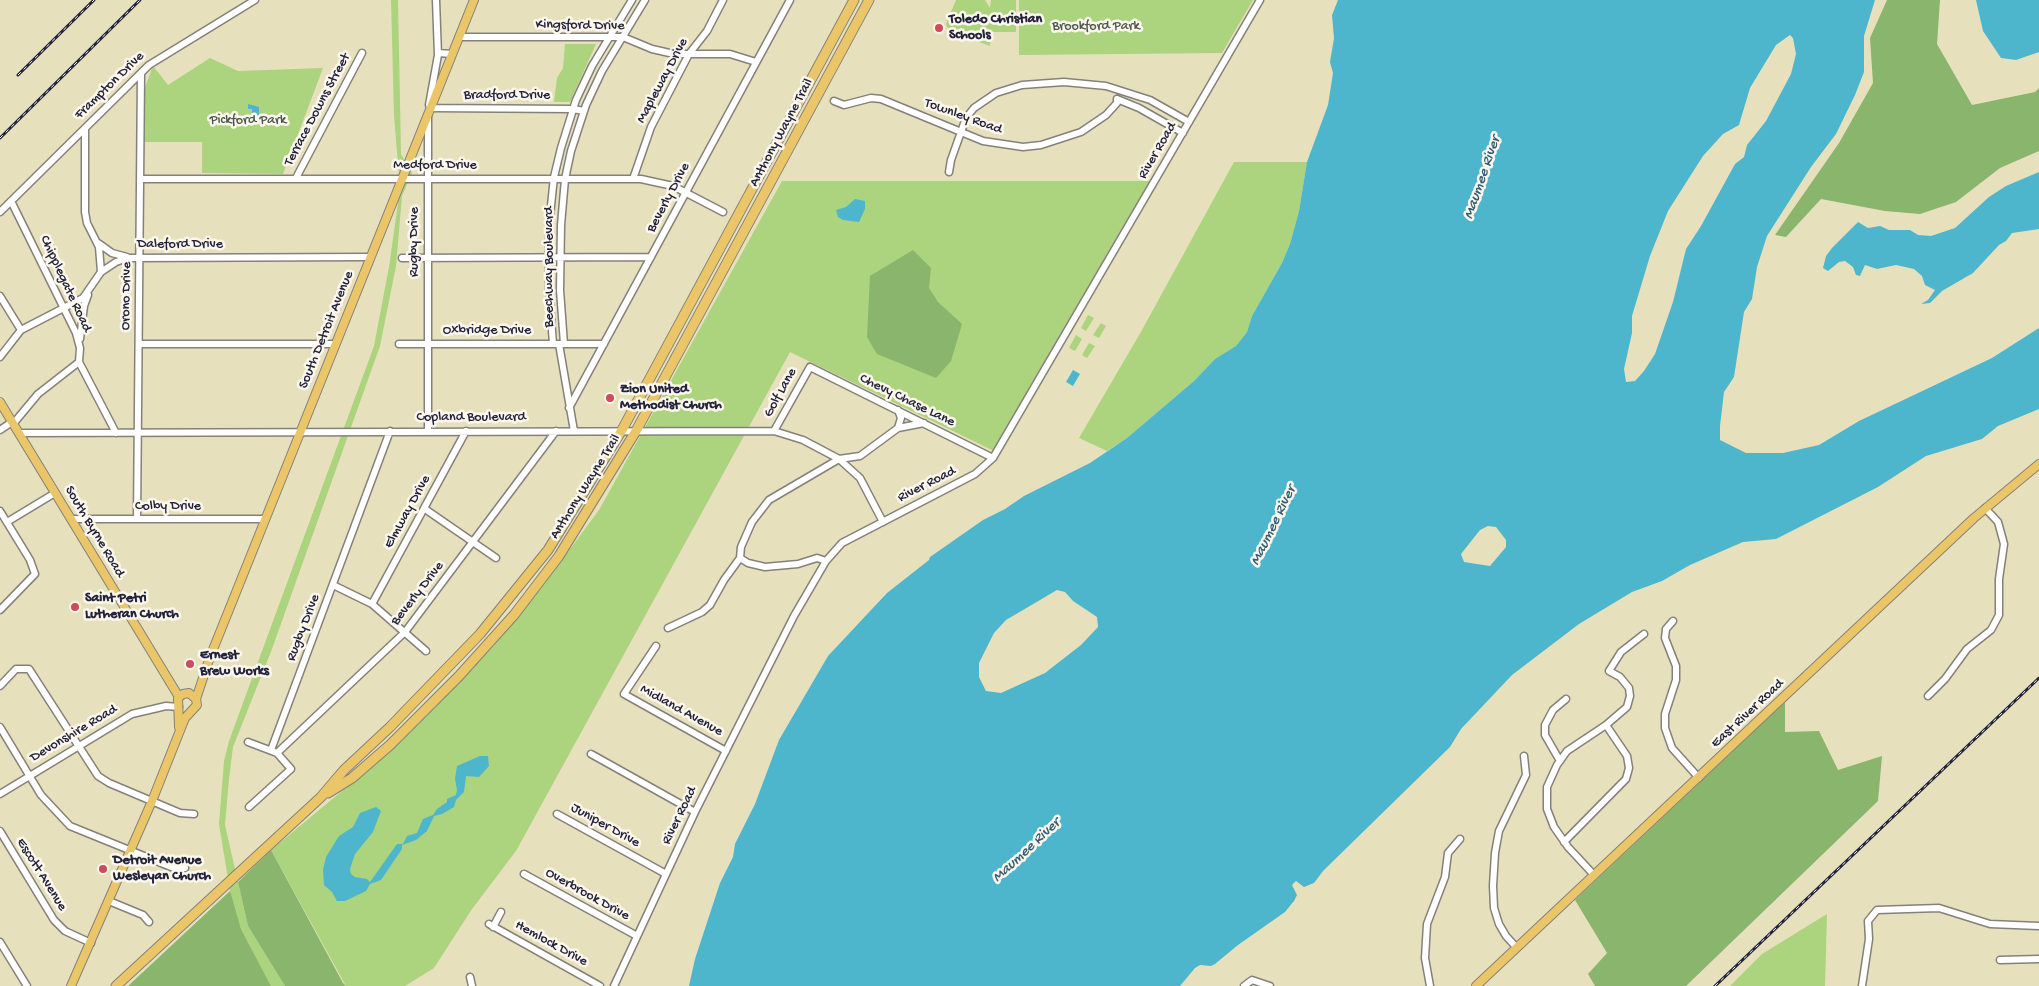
<!DOCTYPE html>
<style>
body{margin:0}
canvas{display:block;background:#e7e0bd}
</style>
<canvas width="2039" height="986"></canvas>
<script>
const g = document.querySelector('canvas').getContext('2d');
g.lineJoin = 'round';
function fill(path, color) { g.fillStyle = color; g.fill(path, 'evenodd'); }
const shape = rows => new Path2D(rows.map(r => 'M' + r).join(''));
function stroke(path, color, width, dash) { g.strokeStyle = color; g.lineWidth = width; g.lineCap = dash ? 'butt' : 'round'; g.setLineDash(dash || []); g.stroke(path); }
function write(font, color, halo, rows, align = 'center') {
  g.font = font + ' "Gochi Hand",sans-serif'; g.lineWidth = 5; g.setLineDash([]); g.textBaseline = 'middle'; g.strokeStyle = halo; g.fillStyle = color; for (const [text, x, y, turn = 0] of rows) {
    g.save(); g.translate(x, y); g.rotate((+turn || 0) * Math.PI / 180); g.textAlign = isNaN(turn) ? turn : align; if (halo) g.strokeText(text, 0, 0); g.fillText(text, 0, 0); g.restore();
  }
}
const green = shape([
 [391,0,398,0,401,154,412,173,402,196,396,266,380,346,272,649,233,747,229,779,225,825,248,926,285,986,271,986,241,929,231,897,219,824,224,761,229,741,374,346,389,267,400,189,394,115],
 [956,0,985,0,990,8,991,0,1016,0,1016,32,991,32,990,46,949,31,946,24],
 [1019,0,1253,0,1222,53,1019,55],
 [565,44,596,44,570,102,554,102,557,78,563,68],
 [210,58,238,71,323,68,283,174,202,173,202,142,143,142,144,90,153,66,168,85],
 [1234,162,1307,162,1299,211,1290,244,1282,263,1252,316,1247,332,1236,346,1215,359,1194,381,1127,438,1107,451,1079,438,1142,330],
 [782,181,1150,181,994,451,790,352,516,851,472,909,434,968,405,986,346,986,271,850,395,747,492,648,541,588,599,510],
 [1088,315,1094,318,1086,331,1081,328],
 [1101,323,1106,326,1099,338,1093,335],
 [1076,335,1082,339,1075,351,1069,348],
 [1089,343,1095,346,1087,358,1082,355],
 [1827,914,1825,986,1730,986,1762,954]
]);
const forest = shape([
 [1887,0,1940,0,1937,44,1972,105,2035,92,2039,88,2039,151,2000,168,1956,202,1920,214,1885,211,1821,199,1786,237,1775,235,1839,143,1873,83,1870,38],
 [913,250,931,268,929,288,938,302,962,324,951,361,936,378,877,354,867,337,870,276],
 [1785,702,1785,732,1819,731,1838,770,1882,756,1878,801,1686,986,1595,986,1588,974,1607,953,1575,900],
 [271,850,343,983,346,986,285,986,248,926,238,882],
 [230,891,241,929,271,986,128,986]
]);
const water = shape([
 [1338,0,1875,0,1864,36,1864,72,1855,95,1836,134,1811,167,1767,236,1757,267,1752,299,1744,312,1734,377,1724,392,1720,426,1720,440,1746,453,1783,453,1819,445,1859,421,1992,358,2039,328,2039,409,1998,426,1982,439,1926,456,1878,487,1776,539,1743,542,1690,565,1662,581,1632,592,1579,624,1512,675,1461,729,1450,747,1323,871,1314,883,1304,887,1296,881,1292,885,1297,895,1294,901,1285,912,1238,945,1215,964,1211,966,1200,965,1195,968,1180,986,689,986,695,959,720,883,733,857,735,844,755,804,779,740,828,656,887,593,929,560,930,557,983,520,1005,509,1024,496,1090,463,1127,438,1194,381,1215,359,1236,346,1247,332,1252,316,1282,263,1290,244,1299,211,1307,162,1328,105,1333,73,1330,62,1334,38,1332,15],
 [1790,35,1793,38,1796,54,1791,74,1766,121,1747,145,1744,157,1735,164,1701,226,1686,249,1673,302,1655,354,1644,371,1635,381,1626,382,1624,369,1632,333,1632,316,1650,256,1668,211,1703,156,1723,134,1739,125,1750,88,1776,45],
 [1488,526,1496,527,1506,540,1506,547,1490,566,1464,562,1461,554,1480,530],
 [1057,590,1065,592,1073,601,1097,617,1098,627,1081,645,1045,673,1001,693,986,691,979,677,979,663,994,633,1006,620],
 [1976,0,2039,0,2039,52,2016,60,2001,58,1983,31],
 [248,104,259,107,259,119,252,119,252,109,248,109],
 [2039,172,2039,229,2012,233,2006,241,1999,245,1973,273,1942,291,1930,303,1921,304,1928,300,1935,290,1925,285,1922,276,1914,269,1896,265,1877,269,1865,265,1860,276,1856,275,1853,267,1845,261,1839,262,1828,271,1823,268,1826,256,1832,248,1858,222,1868,228,1880,226,1889,230,1910,230,1918,235,1931,236,1955,228,1989,197,2006,186],
 [855,199,865,201,865,209,859,222,843,220,838,217,836,210,846,207],
 [1073,370,1080,374,1073,386,1066,382],
 [480,756,488,756,489,766,479,777,466,776,464,792,456,800,454,807,442,814,434,816,427,831,416,840,402,845,402,849,381,880,370,884,366,891,345,901,337,901,332,892,324,885,323,870,326,857,339,836,353,827,360,813,376,807,381,811,373,832,355,854,350,869,351,874,355,877,367,879,370,882,397,844,403,844,407,836,417,833,423,819,433,815,437,809,447,802,447,799,456,795,457,790,455,779,457,766]
]);
const minor = shape([
 [459,37,623,37,652,49,674,54,730,54,756,62],
 [438,53,452,54],
 [1117,99,1139,108,1183,133],
 [834,101,844,105,871,98,881,99,983,141,1023,147,1041,145,1081,132,1106,115,1117,103,1117,99],
 [429,105,438,55,436,0],
 [430,108,573,109,584,111],
 [428,117,428,431],
 [85,128,85,212,87,223,99,247,101,272],
 [949,172,951,160,966,118,974,108,996,93,1022,85,1064,82,1106,86,1150,100,1189,122],
 [296,178,362,53],
 [140,179,641,179,673,186,723,212],
 [633,179,651,127,689,54,707,31,723,0],
 [11,201,76,333,80,348,79,362,116,433],
 [0,212,149,65,255,0],
 [98,243,112,253,127,257],
 [402,258,651,257],
 [0,296,21,330],
 [80,339,84,306,88,295],
 [139,344,335,344],
 [399,344,604,344],
 [553,344,549,290,549,225,554,177,561,148,576,100,592,66,632,0],
 [559,344,574,431],
 [564,344,560,290,561,225,565,179,571,151,586,105,602,71,645,0],
 [0,357,21,330,83,298,101,272,116,262,127,258,369,257],
 [569,408,790,0],
 [13,424,38,394,79,362],
 [898,428,901,418,898,410],
 [0,430,12,422],
 [774,431,810,367,993,458],
 [19,433,774,431,803,440,839,459,860,478,883,522],
 [425,509,496,558],
 [0,511,30,560,35,574,0,610],
 [71,519,265,519],
 [137,519,141,73],
 [7,522,55,493],
 [740,558,748,563,765,567,798,564,817,558,826,561],
 [333,585,372,604,426,651],
 [372,604,466,431],
 [1673,621,1666,629,1665,638,1676,666,1676,680,1665,714,1665,728,1672,748,1699,778],
 [668,628,702,612,710,605,724,580,740,558,741,547,752,522,769,500,839,459,860,456,898,428,924,423],
 [656,646,624,694,726,751],
 [0,686,16,669,29,669,98,776,109,783,180,813,194,814],
 [1928,696,1945,679,1967,649,1991,630,1999,615,1999,579,2004,544,1998,522,1985,508],
 [0,727,41,795,70,826,176,869,185,868],
 [248,742,277,753,291,769,249,807],
 [271,750,390,431],
 [277,753,405,632,556,431],
 [591,754,695,812],
 [1560,761,1545,735,1545,725,1553,710,1566,699],
 [0,794,132,714,166,706,179,707],
 [557,814,666,874],
 [0,831,54,920,65,931,91,943],
 [1564,842,1626,779,1629,768,1627,756,1606,725],
 [524,874,637,936],
 [1594,875,1568,847,1554,827,1547,809,1547,787,1557,765,1567,751,1606,725,1627,707,1630,696,1629,688,1620,677,1609,671,1621,652,1644,634],
 [109,901,143,915,149,922],
 [489,924,600,986],
 [493,927,501,912],
 [0,942,27,986],
 [1517,948,1506,936,1499,924,1494,908,1493,886,1495,853,1499,831,1526,775,1524,756],
 [2000,960,2039,959],
 [470,977,472,986],
 [614,986,695,812,794,616,826,561,842,543,975,474,993,458,1260,0],
 [1244,986,1252,980,1270,986],
 [1430,986,1425,958,1427,924,1445,877,1448,853,1460,839],
 [1862,986,1869,939,1868,921,1877,910,1939,908,1990,924,2039,926]
]);
const major = shape([
 [0,402,179,697],
 [179,727,178,698,183,694,189,693,196,699],
 [71,986,152,801,185,718,197,705,196,699,210,657,474,0],
 [1476,986,1974,518,2039,464]
]);
const highway = shape([
 [328,793,352,778,390,745,459,676,514,615,559,556,636,431,869,0],
 [116,986,321,797,344,770,390,727,480,634,548,550,622,430,854,0]
]);
const rail = shape([
 [18,75,94,0],
 [0,138,140,0],
 [1715,986,2039,678]
]);
const markers = [
 [939,28,5,"#d1495b"],
 [610,398,5,"#d1495b"],
 [75,607,5,"#d1495b"],
 [190,664,5,"#d1495b"],
 [103,869,5,"#d1495b"]
];
const poiNames = [
 ["Toledo Christian",949,20],
 ["Schools",949,36],
 ["Zion United",620,390],
 ["Methodist Church",620,406],
 ["Saint Petri",85,599],
 ["Lutheran Church",85,615],
 ["Ernest",200,656],
 ["Brew Works",200,672],
 ["Detroit Avenue",113,861],
 ["Wesleyan Church",113,877]
];
const streetNames = [
 ["Kingsford Drive",580,26,1],
 ["Mapleway Drive",663,81,-62],
 ["Frampton Drive",110,86,-44],
 ["Bradford Drive",507,96],
 ["Terrace Downs Street",318,110,-62],
 ["Townley Road",963,117,20],
 ["Anthony Wayne Trail",782,133,-62],
 ["River Road",1158,151,-60],
 ["Medford Drive",435,166],
 ["Beverly Drive",669,198,-62],
 ["Rugby Drive",415,242,-90],
 ["Daleford Drive",180,245],
 ["Beechway Boulevard",550,267,-90],
 ["Chipplegate Road",65,284,65],
 ["Orono Drive",127,296,-89],
 ["South Detroit Avenue",327,330,-68],
 ["Oxbridge Drive",487,331],
 ["Golf Lane",781,393,-61],
 ["Chevy Chase Lane",907,401,26],
 ["Copland Boulevard",471,418],
 ["River Road",927,485,-27],
 ["Anthony Wayne Trail",586,487,-58],
 ["Colby Drive",168,507],
 ["Elmway Drive",408,512,-61],
 ["South Byrne Road",94,532,59],
 ["Beverly Drive",418,594,-52],
 ["Rugby Drive",304,628,-69],
 ["Midland Avenue",681,711,29],
 ["East River Road",1748,714,-43],
 ["Devonshire Road",74,734,-31],
 ["River Road",680,816,-64],
 ["Juniper Drive",605,826,29],
 ["Escott Avenue",41,875,58],
 ["Overbrook Drive",587,895,29],
 ["Hemlock Drive",551,944,29]
];
const parkNames = [
 ["Brookford Park",1096,27],
 ["Pickford Park",248,121]
];
const waterNames = [
 ["Maumee River",1483,178,-71],
 ["Maumee River",1274,526,-64],
 ["Maumee River",1027,851,-43]
];
fill(green, '#acd37d');
fill(forest, '#89b56c');
fill(water, '#4eb6cc');
stroke(minor, '#84817c', 9);
stroke(major, '#84817c', 10);
stroke(highway, '#84817c', 11);
stroke(minor, '#fff', 6);
stroke(major, '#ebc669', 8);
stroke(highway, '#ebc669', 9);
stroke(rail, '#22223b', 3);
stroke(rail, '#fbf7ec', 1, [4]);
for (const [x, y, r, color] of markers) { const dot = new Path2D(); dot.arc(x, y, r, 0, 2 * Math.PI); g.fillStyle = color; g.fill(dot); stroke(dot, '#fbf7ec', 2); }
write('bold 14px', '#22223b', '#fbf7ec', poiNames, 'left');
write('14px', '#22223b', '#fbf7ec', streetNames);
write('14px', '#4b574f', '#fbf7ec', parkNames);
write('italic 15px', '#345d75', '#fbf7ec', waterNames);
</script>
